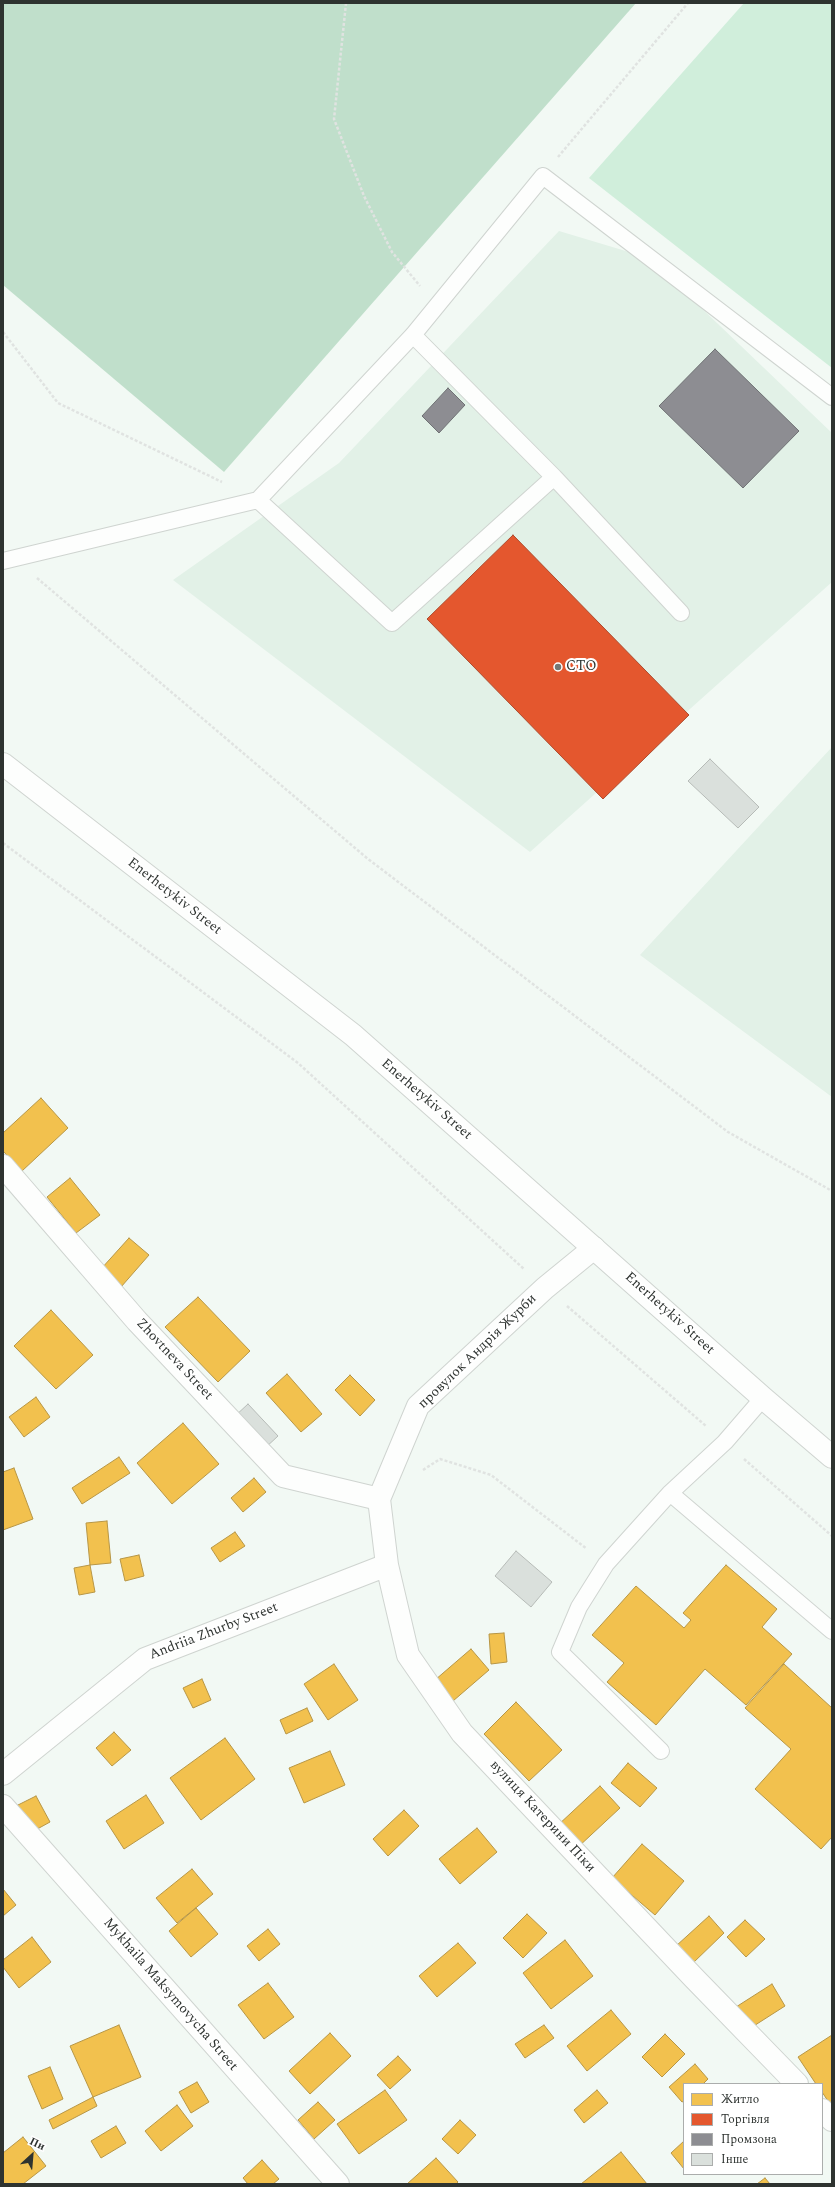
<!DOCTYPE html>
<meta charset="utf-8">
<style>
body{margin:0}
#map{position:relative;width:835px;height:2187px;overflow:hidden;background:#f2f9f4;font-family:Spectral,serif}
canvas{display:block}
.frame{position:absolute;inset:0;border:4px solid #2e3330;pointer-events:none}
.legend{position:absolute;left:683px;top:2083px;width:140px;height:92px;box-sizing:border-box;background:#fff;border:1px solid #abadac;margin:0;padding:5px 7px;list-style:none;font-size:12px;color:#2e3330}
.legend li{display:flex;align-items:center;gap:8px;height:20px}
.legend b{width:20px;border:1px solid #abadac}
.north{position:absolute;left:12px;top:2135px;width:40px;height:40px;-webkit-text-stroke:3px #fff;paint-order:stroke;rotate:26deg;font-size:11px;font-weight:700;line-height:16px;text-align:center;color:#2e3330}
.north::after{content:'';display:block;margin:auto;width:14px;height:18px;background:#2e3330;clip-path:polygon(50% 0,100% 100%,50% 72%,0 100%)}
</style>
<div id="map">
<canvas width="835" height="2187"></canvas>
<div class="frame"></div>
<ul class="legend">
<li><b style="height:11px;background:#f2c14e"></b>Житло</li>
<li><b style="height:11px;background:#e4572e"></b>Торгівля</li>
<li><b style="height:11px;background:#8d8d92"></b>Промзона</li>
<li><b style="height:11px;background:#dae0dc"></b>Інше</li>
</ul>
<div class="north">Пн</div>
</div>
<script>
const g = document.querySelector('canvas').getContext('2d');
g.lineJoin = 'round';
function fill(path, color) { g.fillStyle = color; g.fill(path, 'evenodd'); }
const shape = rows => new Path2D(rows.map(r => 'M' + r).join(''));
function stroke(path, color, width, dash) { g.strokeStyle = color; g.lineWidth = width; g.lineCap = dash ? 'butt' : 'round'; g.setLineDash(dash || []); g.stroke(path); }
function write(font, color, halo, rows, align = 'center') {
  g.font = font + ' Spectral,serif'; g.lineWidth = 4; g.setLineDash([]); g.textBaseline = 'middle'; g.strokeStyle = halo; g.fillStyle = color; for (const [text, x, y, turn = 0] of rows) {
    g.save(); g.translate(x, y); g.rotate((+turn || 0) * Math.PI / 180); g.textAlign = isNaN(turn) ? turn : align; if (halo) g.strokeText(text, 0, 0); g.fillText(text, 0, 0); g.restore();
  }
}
const built = shape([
 [559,231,649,258,832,433,832,582,530,852,173,580,339,463],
 [832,747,832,1097,640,955]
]);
const green = shape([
 [744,3,832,3,832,368,589,178]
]);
const forest = shape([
 [3,3,636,3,224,472,3,285]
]);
const homes = shape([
 [41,1098,68,1128,22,1171,3,1151,3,1133,41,1098],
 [70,1178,100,1215,76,1233,47,1197,70,1178],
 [129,1238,149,1255,121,1287,101,1269,129,1238],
 [198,1297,250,1351,218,1382,165,1327,198,1297],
 [51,1310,93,1355,56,1389,14,1346,51,1310],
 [287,1374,322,1414,301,1432,266,1393,287,1374],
 [350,1375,375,1400,360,1416,335,1390,350,1375],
 [36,1397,50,1417,24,1437,9,1417,36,1397],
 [183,1423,219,1464,172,1504,137,1463,183,1423],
 [119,1457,130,1473,82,1504,72,1488,119,1457],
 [14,1468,33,1519,3,1530,3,1472,14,1468],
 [254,1478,266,1492,243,1512,231,1498,254,1478],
 [107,1521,111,1563,90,1565,86,1523,107,1521],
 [235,1532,245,1546,220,1562,211,1548,235,1532],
 [139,1555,144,1576,125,1581,120,1559,139,1555],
 [90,1565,95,1592,79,1595,74,1568,90,1565],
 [726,1565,777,1609,762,1627,792,1654,746,1705,705,1669,656,1725,607,1682,624,1663,592,1635,636,1586,684,1628,691,1620,683,1613,726,1565],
 [504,1633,507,1662,491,1664,489,1634,504,1633],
 [471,1649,489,1670,453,1701,435,1680,471,1649],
 [334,1664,358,1700,328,1720,304,1684,334,1664],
 [784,1664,832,1708,832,1837,821,1849,755,1789,791,1749,745,1708,784,1664],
 [202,1679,211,1700,193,1708,183,1688,202,1679],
 [516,1702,562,1750,529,1781,484,1734,516,1702],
 [307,1708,313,1721,286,1734,280,1720,307,1708],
 [114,1732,131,1750,112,1766,96,1748,114,1732],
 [225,1738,255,1779,201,1820,170,1778,225,1738],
 [330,1751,345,1785,304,1803,289,1768,330,1751],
 [628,1763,657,1788,640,1807,611,1783,628,1763],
 [600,1786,620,1808,577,1848,557,1826,600,1786],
 [146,1795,164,1823,124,1849,106,1821,146,1795],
 [36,1796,50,1822,30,1833,16,1806,36,1796],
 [404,1810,419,1826,388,1856,373,1839,404,1810],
 [477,1828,497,1852,460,1884,439,1859,477,1828],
 [642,1844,684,1881,655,1915,612,1878,642,1844],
 [192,1869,213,1894,177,1923,156,1898,192,1869],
 [3,1889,16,1905,3,1916,3,1889],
 [196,1908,218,1934,191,1957,169,1931,196,1908],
 [527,1914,547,1933,523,1958,503,1938,527,1914],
 [709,1916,724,1933,693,1963,676,1946,709,1916],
 [745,1920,765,1939,746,1957,727,1937,745,1920],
 [268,1929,280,1944,259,1961,247,1946,268,1929],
 [32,1937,51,1962,19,1988,3,1967,3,1960,32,1937],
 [565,1940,593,1976,551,2009,523,1973,565,1940],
 [458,1943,476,1963,437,1997,419,1976,458,1943],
 [268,1983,294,2017,264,2039,238,2005,268,1983],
 [772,1984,785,2006,749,2029,736,2007,772,1984],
 [611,2010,631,2034,587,2071,567,2046,611,2010],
 [119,2025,141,2077,93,2097,70,2046,119,2025],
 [544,2025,554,2038,525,2058,515,2044,544,2025],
 [330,2033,351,2056,310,2094,289,2071,330,2033],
 [665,2034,685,2054,662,2077,642,2057,665,2034],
 [832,2035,832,2107,822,2092,822,2084,816,2084,798,2057,832,2035],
 [398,2056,411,2070,390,2089,377,2075,398,2056],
 [695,2064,708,2079,703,2084,684,2084,684,2101,682,2102,669,2087,695,2064],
 [50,2067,63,2099,42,2109,28,2076,50,2067],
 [197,2082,209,2102,191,2113,179,2092,197,2082],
 [385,2090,407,2120,359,2154,337,2124,385,2090],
 [597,2090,608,2103,584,2123,574,2110,597,2090],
 [93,2097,97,2106,53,2129,49,2120,93,2097],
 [318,2102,335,2120,314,2139,298,2120,318,2102],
 [177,2105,193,2126,161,2151,145,2131,177,2105],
 [460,2120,476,2135,458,2154,442,2139,460,2120],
 [116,2126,126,2143,101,2158,91,2141,116,2126],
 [23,2137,46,2166,23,2184,3,2184,3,2153,23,2137],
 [684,2141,684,2169,671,2153,684,2141],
 [621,2152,647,2184,581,2184,621,2152],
 [436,2158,458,2182,456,2184,407,2184,436,2158],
 [262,2160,279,2179,273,2184,248,2184,243,2178,262,2160],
 [765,2178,770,2184,757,2184,765,2178]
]);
const shops = shape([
 [513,535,689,715,603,799,427,619,513,535]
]);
const industry = shape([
 [715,349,799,431,743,488,659,406,715,349],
 [448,388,465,405,439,433,422,416,448,388]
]);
const building = shape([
 [710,759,759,807,738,828,688,781,710,759],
 [248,1404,278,1436,264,1449,234,1417,248,1404],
 [516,1551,552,1582,531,1607,495,1576,516,1551]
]);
const path = shape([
 [346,3,334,119,364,196,392,252,420,286],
 [558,157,688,3],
 [3,332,58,403,222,482],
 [37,578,368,859,728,1132,832,1191],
 [3,843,298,1063,524,1269],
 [567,1306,706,1426],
 [744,1459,832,1536],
 [423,1470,440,1459,491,1475,587,1549]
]);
const service = shape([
 [413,335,554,477,681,613],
 [258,500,392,623,554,477],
 [3,561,258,500,413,335,543,176,832,397],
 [670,1493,832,1631],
 [661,1751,560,1652,579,1607,606,1564,670,1493,725,1442,763,1398]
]);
const minor = shape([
 [3,1166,137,1321,283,1476,379,1499],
 [594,1248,545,1288,418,1406,379,1499,387,1565,408,1655,462,1733,693,1977,797,2084],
 [3,1774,145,1659,387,1565],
 [3,1806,338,2184],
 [822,2110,832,2120]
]);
const secondary = shape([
 [3,764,353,1035,763,1398,832,1457]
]);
const markers = [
 [558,667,4,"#737875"]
];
const poiNames = [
 ["СТО",566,667]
];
const streetNames = [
 ["Enerhetykiv Street",174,897,38],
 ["Enerhetykiv Street",426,1100,41],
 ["Enerhetykiv Street",669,1314,42],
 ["провулок Андрія Журби",478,1352,-44],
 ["Zhovtneva Street",174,1360,47],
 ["Andriia Zhurby Street",214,1632,-21],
 ["вулиця Катерини Піки",542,1817,47],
 ["Mykhaila Maksymovycha Street",170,1995,49]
];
fill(built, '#e2f1e7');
fill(green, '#d0eedb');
fill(forest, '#c0dfcb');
fill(homes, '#f2c14e');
stroke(homes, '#b79645', 1);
fill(shops, '#e4572e');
stroke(shops, '#ad4c2f', 1);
fill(industry, '#8d8d92');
stroke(industry, '#707275', 1);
fill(building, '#dae0dc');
stroke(building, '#b6bbb7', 1);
stroke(service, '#cfd4d0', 18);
stroke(minor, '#cfd4d0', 24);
stroke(secondary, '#cfd4d0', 24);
stroke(path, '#e0e3e1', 2.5, [3, 2]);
stroke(service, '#fdfefd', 16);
stroke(minor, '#fdfefd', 22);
stroke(secondary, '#fdfefd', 22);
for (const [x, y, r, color] of markers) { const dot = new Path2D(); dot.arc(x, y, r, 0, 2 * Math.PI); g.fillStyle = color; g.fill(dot); stroke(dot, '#fff', 1.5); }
write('14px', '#2e3330', '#fff', poiNames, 'left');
write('14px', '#2e3330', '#fff', streetNames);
</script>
